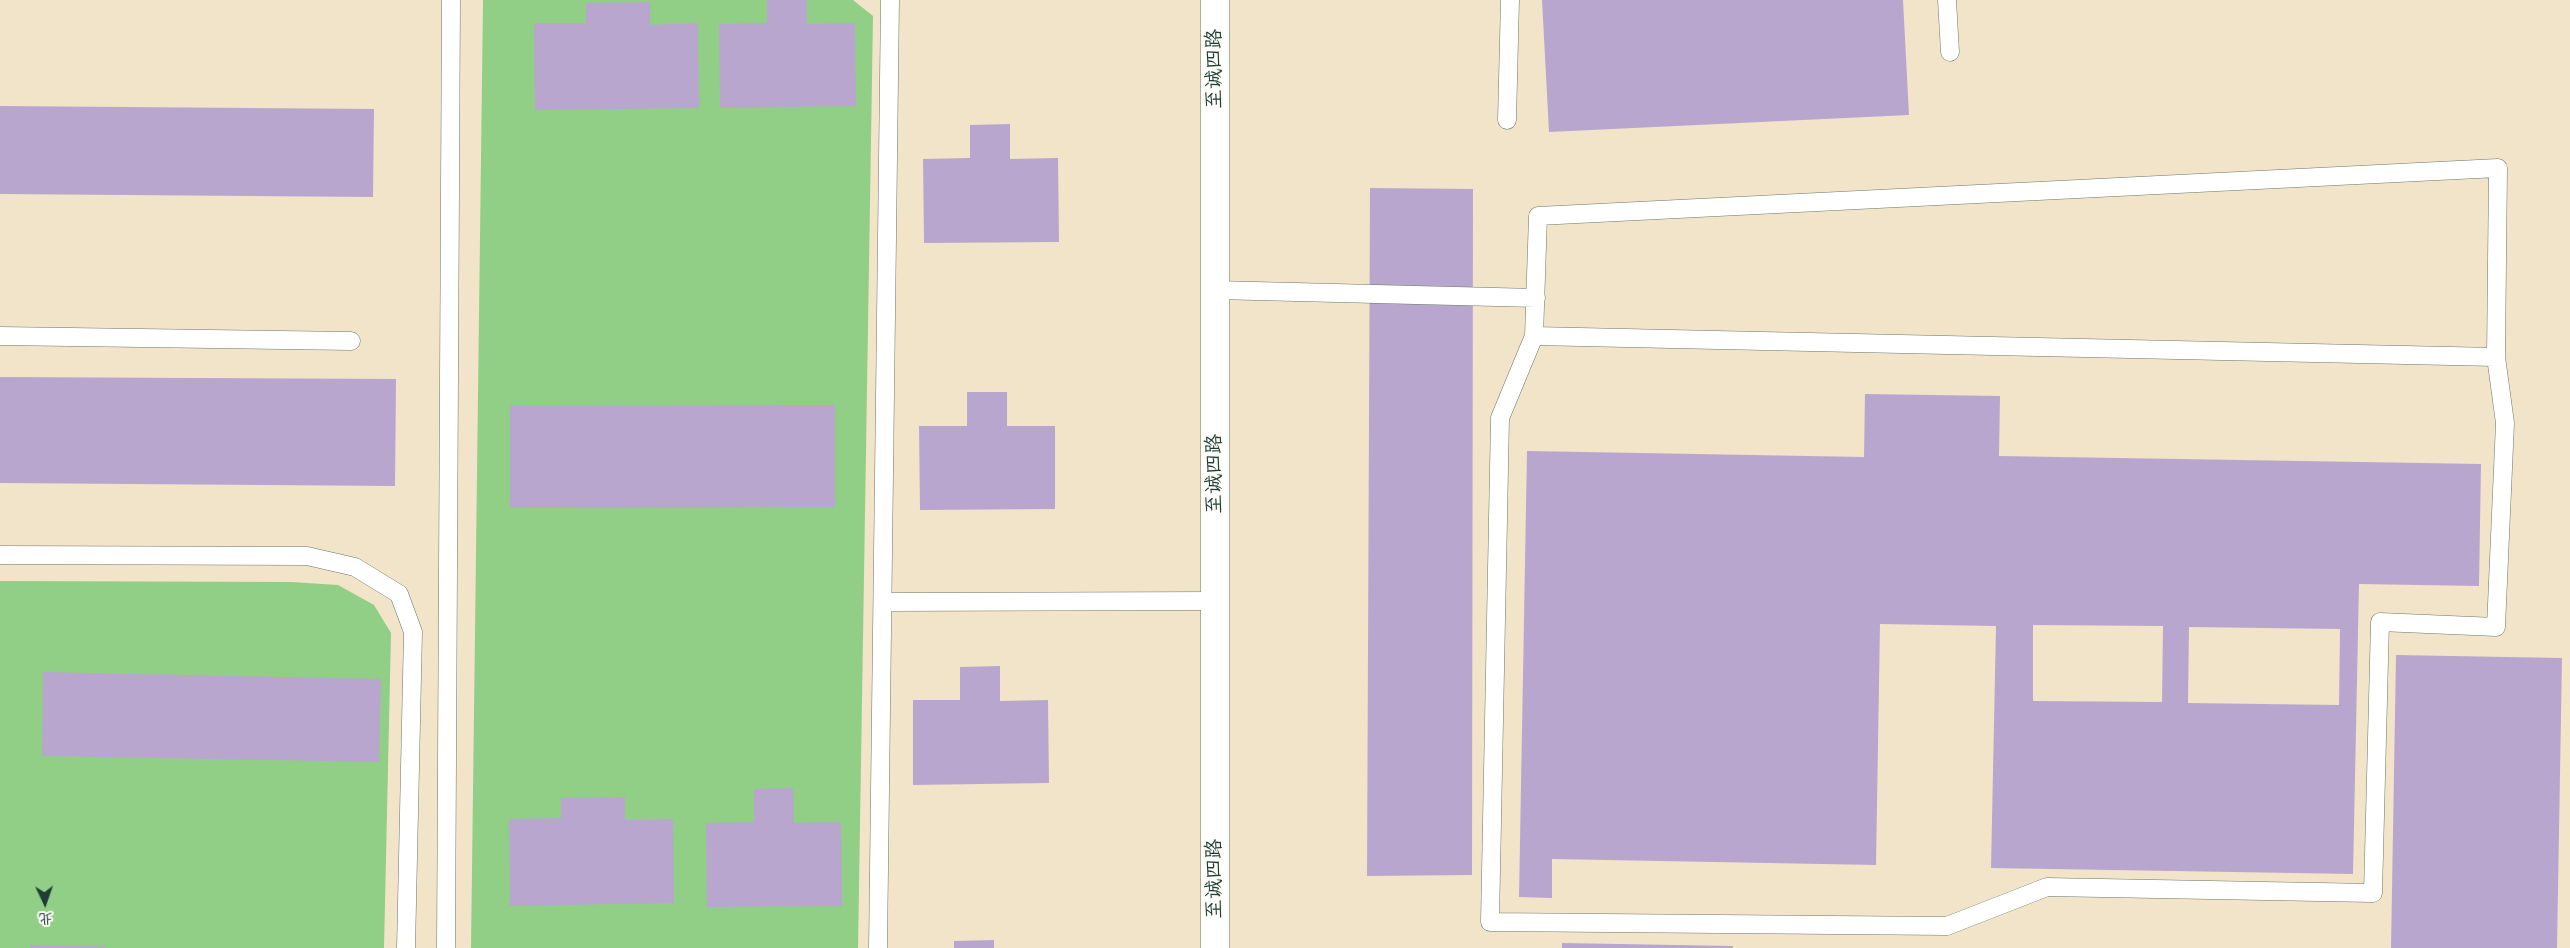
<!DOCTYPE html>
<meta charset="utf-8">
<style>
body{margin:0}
#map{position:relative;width:2570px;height:948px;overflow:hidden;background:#f2e4c9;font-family:Caveat,"LXGW WenKai TC",sans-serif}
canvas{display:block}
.north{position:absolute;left:20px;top:878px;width:50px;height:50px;-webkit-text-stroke:4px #fdfcf7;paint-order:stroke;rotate:177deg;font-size:14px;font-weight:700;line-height:20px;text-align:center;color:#1f3d34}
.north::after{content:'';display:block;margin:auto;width:18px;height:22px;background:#1f3d34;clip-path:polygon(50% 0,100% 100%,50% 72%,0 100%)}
</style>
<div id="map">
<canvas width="2570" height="948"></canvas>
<div class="north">北</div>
</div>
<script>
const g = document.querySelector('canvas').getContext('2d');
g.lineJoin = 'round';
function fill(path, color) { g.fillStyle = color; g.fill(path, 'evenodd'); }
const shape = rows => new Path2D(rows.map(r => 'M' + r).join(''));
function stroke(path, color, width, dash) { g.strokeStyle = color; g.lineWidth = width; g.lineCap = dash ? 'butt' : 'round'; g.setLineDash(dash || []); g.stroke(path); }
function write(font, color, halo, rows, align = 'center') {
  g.font = font + ' Caveat,"LXGW WenKai TC",sans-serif'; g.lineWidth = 4; g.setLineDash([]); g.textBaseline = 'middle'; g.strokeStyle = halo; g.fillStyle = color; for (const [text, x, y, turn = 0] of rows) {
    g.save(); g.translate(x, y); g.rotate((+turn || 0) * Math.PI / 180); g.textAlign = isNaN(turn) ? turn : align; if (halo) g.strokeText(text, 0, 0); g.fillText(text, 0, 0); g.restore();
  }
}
const green = shape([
 [483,0,853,0,873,16,858,948,471,948],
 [0,581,291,582,338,585,374,605,391,633,384,948,0,948]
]);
const building = shape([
 [767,0,807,0,807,24,855,23,856,106,720,108,719,24,767,23],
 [1542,0,1903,0,1909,115,1549,132],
 [650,2,650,25,698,23,699,108,535,110,534,23,586,23,586,3],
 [0,106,374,109,373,197,0,194],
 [1010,124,1010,159,1058,158,1059,242,924,243,923,159,970,158,970,125],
 [1370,188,1473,189,1472,875,1367,876],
 [0,377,396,379,395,486,0,483],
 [967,392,1007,392,1007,426,1055,426,1055,509,920,510,919,426,967,426],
 [1865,394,2000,396,1999,456,2481,464,2479,586,2359,584,2353,874,1991,868,1996,626,1880,624,1876,865,1552,859,1552,898,1519,897,1527,451,1864,457],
 [2033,625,2163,626,2162,702,2033,701],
 [2189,627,2340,629,2339,705,2188,703],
 [835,405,835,507,510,508,510,406],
 [2396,655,2562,658,2557,948,2391,948],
 [1000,666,1000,701,1048,700,1049,783,913,785,913,700,960,700,960,667],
 [43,672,381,679,379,762,42,756],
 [793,788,794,823,841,822,842,906,707,907,706,823,754,822,754,789],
 [625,797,625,820,673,819,674,903,510,906,509,819,561,818,561,798],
 [994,940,994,948,954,948,954,941],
 [1562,943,1733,946,1733,948,1562,948],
 [30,945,106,946,106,948,30,948]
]);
const service = shape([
 [1947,0,1950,52],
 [1507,120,1510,0],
 [1215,290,1536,298],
 [0,336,351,341],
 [1534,336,2496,357,2498,168,1538,216,1534,336,1500,418,1490,922,1947,926,2047,887,2373,893,2380,622,2496,627,2505,423,2496,357],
 [0,555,307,556,355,567,399,594,413,632,406,948],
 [883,602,1215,601],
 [446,948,451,0],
 [878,948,890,0]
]);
const secondary = shape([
 [1215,948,1215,0]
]);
const streetNames = [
 ["至诚四路",1215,69,-90],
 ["至诚四路",1215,474,-90],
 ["至诚四路",1215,879,-90]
];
fill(green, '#90cf85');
fill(building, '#b9a6cf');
stroke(service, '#697768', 19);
stroke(secondary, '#697768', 29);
stroke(service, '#fff', 18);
stroke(secondary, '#fff', 28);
write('20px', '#1f3d34', '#fdfcf7', streetNames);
</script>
